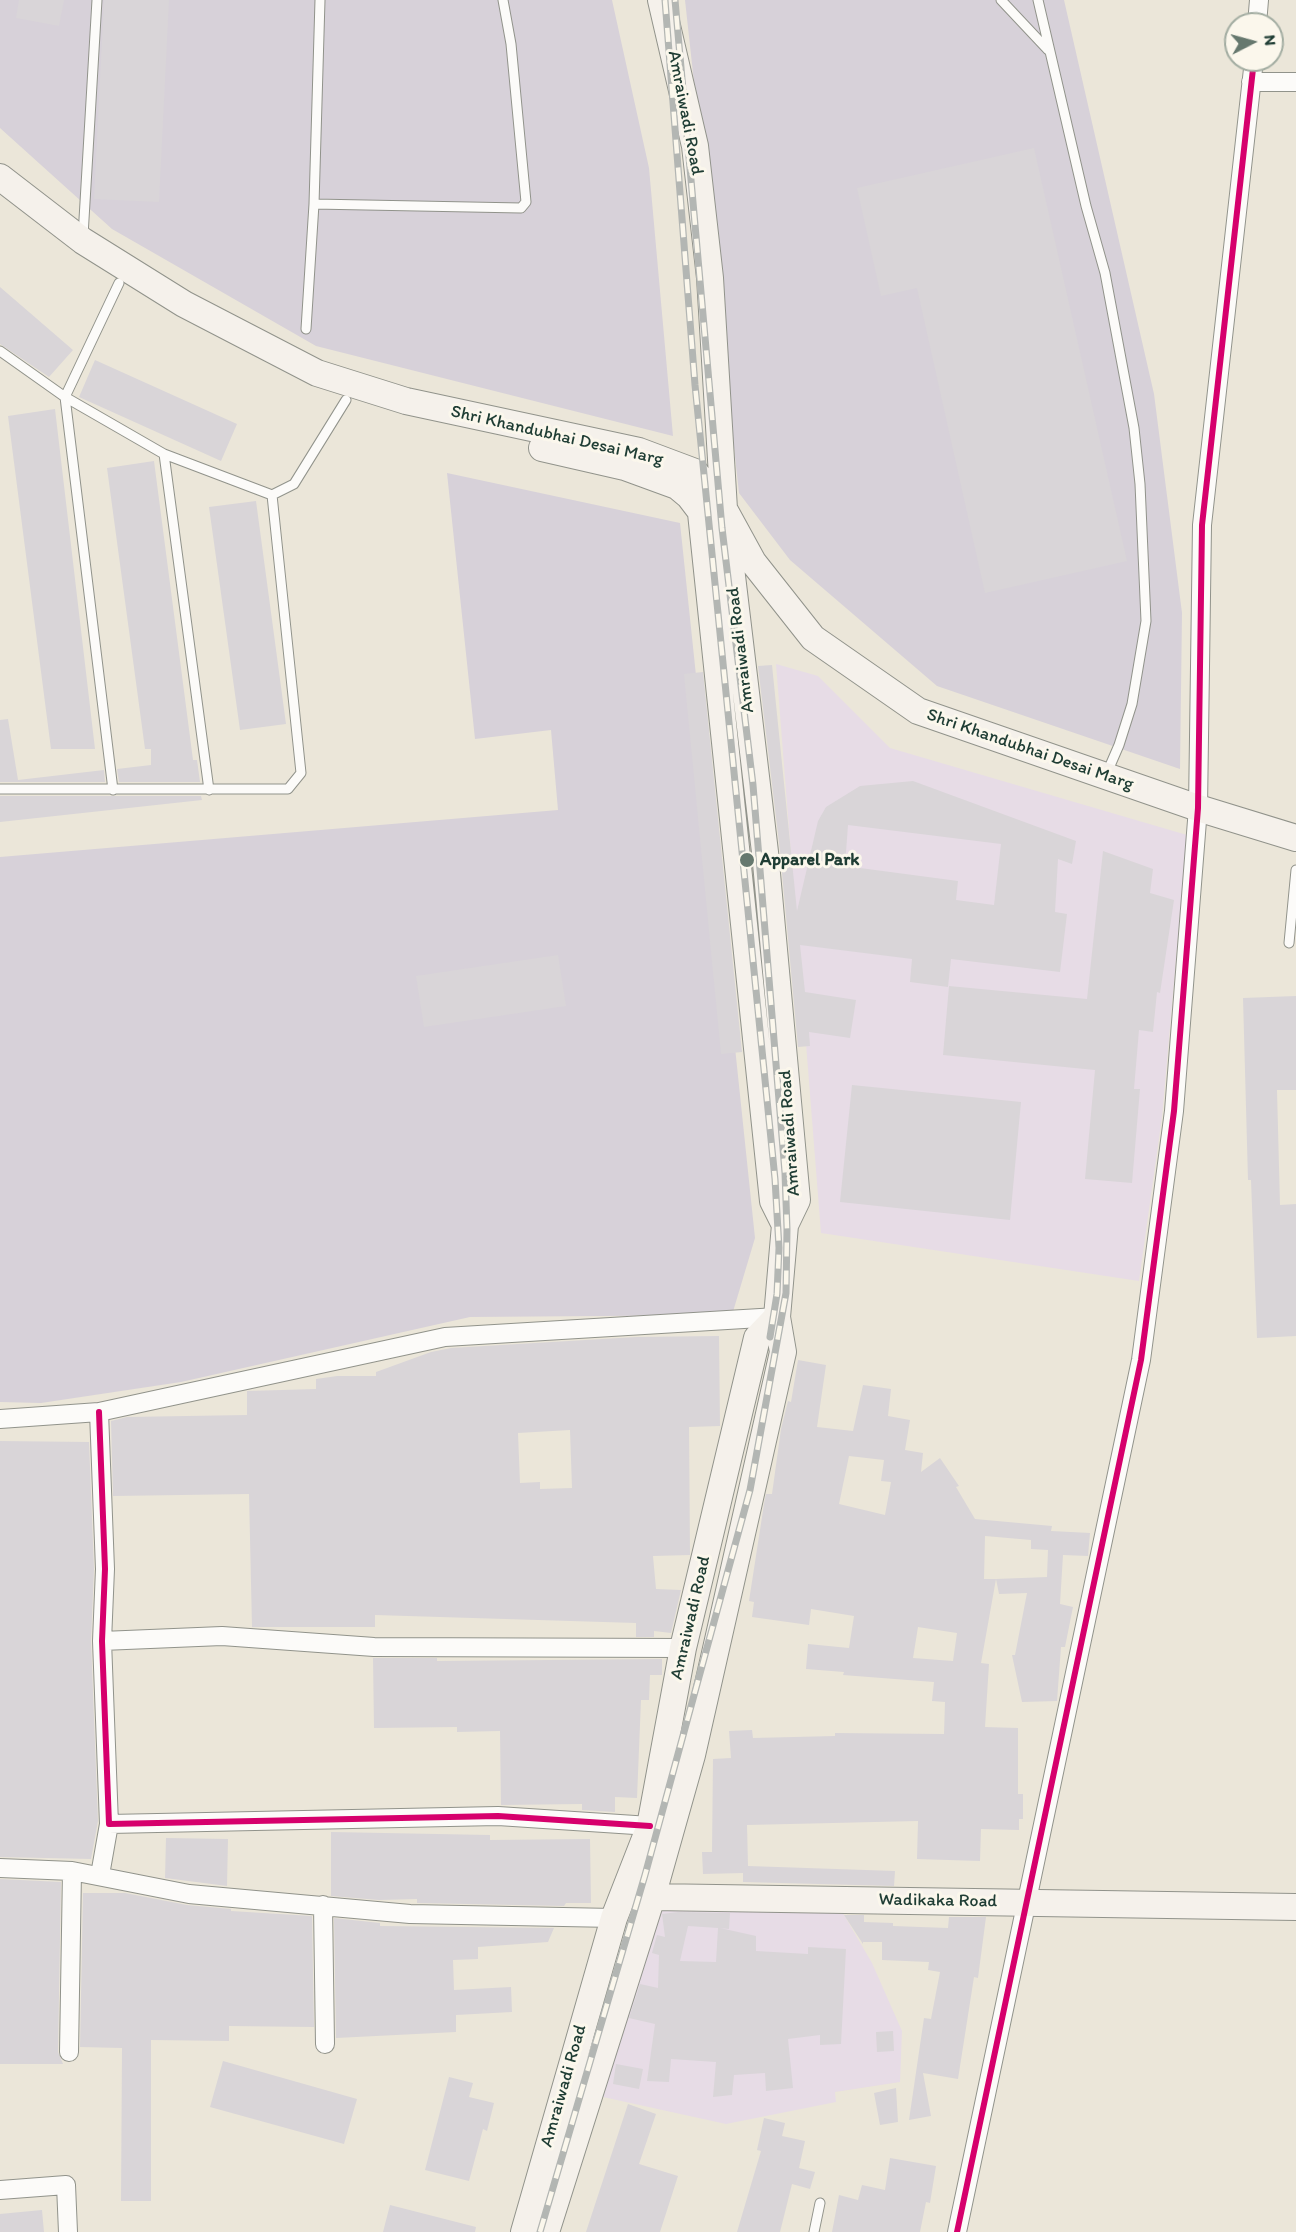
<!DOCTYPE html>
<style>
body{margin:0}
#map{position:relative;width:1296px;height:2232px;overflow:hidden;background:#ebe6d9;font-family:Itim,sans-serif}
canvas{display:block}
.north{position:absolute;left:1224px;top:12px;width:60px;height:60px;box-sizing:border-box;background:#fbf7ec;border:2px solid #a3ada2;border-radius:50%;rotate:84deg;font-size:16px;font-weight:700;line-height:24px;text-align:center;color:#1f3d34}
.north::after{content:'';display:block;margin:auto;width:21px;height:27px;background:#66786e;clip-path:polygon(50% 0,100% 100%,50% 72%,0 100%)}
</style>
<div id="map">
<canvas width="1296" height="2232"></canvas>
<div class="north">N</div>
</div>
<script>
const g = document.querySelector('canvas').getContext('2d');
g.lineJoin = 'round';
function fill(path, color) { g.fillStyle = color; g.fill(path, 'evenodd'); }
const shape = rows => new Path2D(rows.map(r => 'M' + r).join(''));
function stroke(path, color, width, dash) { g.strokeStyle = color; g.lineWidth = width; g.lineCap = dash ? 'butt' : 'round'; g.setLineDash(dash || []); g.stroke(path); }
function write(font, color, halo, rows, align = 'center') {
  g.font = font + ' Itim,sans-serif'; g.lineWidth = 6; g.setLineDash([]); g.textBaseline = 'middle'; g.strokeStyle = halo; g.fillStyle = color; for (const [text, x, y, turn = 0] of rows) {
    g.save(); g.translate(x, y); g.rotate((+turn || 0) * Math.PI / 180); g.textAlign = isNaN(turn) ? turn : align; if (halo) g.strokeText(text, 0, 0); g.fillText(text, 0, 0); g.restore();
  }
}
const built = shape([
 [776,664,818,676,890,748,1187,835,1162,1117,1139,1281,821,1233],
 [656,1902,837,1903,872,1963,902,2031,900,2082,835,2092,836,2102,726,2124,594,2095]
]);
const industrial = shape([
 [0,0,612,0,649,168,673,436,316,346,112,229,0,128],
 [685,0,1064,0,1154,394,1182,613,1180,769,937,686,790,560,739,493],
 [447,473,680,523,755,1238,732,1315,470,1317,181,1382,41,1403,0,1402,0,857,558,810,551,730,475,739]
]);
const building = shape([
 [19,0,64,0,59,26,16,18],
 [104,0,169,0,159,202,94,199],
 [1034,148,1127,561,985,593,917,288,881,296,857,188],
 [0,287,73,350,49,377,0,344],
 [95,360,237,424,221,461,79,397],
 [55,409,95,749,51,749,8,416],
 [154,461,193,760,197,760,200,782,119,782,117,769,151,765,151,749,145,749,107,468],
 [256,501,286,724,240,730,209,507],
 [772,665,797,911,818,821,826,807,860,786,913,781,1076,841,1072,864,1058,859,1055,912,1067,914,1060,972,951,959,948,987,910,982,912,959,800,945,805,992,856,1000,850,1038,809,1032,810,1046,798,1047,780,851,758,666],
 [848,825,1001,844,994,905,956,900,958,881,845,866],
 [703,672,742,1052,721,1054,684,674],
 [8,719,18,780,104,770,105,782,0,782,0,720],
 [0,796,201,796,202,800,0,822],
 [1103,851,1153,869,1150,893,1174,900,1160,993,1157,992,1153,1032,1139,1030,1134,1089,1140,1089,1132,1183,1085,1179,1095,1070,943,1055,949,986,1087,999],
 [558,955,566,1006,424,1027,416,976],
 [1296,996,1296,1090,1277,1090,1280,1205,1296,1204,1296,1336,1257,1338,1251,1180,1248,1180,1243,998],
 [852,1085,1021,1102,1010,1220,840,1202],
 [719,1336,720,1426,689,1427,690,1555,653,1556,656,1589,681,1590,671,1633,654,1631,654,1637,636,1637,636,1623,375,1615,375,1627,252,1627,249,1494,113,1496,111,1421,127,1417,247,1415,247,1391,316,1389,316,1379,337,1376,376,1376,376,1372,431,1352,451,1348,636,1337],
 [570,1430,572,1488,540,1489,540,1482,520,1483,518,1433],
 [798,1360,826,1365,817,1427,853,1431,863,1385,891,1389,888,1416,910,1420,905,1450,923,1453,921,1472,940,1458,959,1486,956,1487,975,1519,1052,1526,1051,1531,1090,1533,1088,1556,1063,1555,1060,1604,1073,1607,1065,1647,1061,1647,1057,1701,1022,1702,1012,1655,1015,1655,1027,1593,999,1594,996,1579,1047,1577,1048,1550,1031,1549,1031,1540,985,1536,984,1579,996,1579,981,1663,989,1664,985,1727,1018,1728,1018,1794,1023,1794,1023,1819,1019,1819,1019,1830,981,1829,980,1861,917,1859,918,1821,747,1825,748,1866,895,1871,894,1886,743,1882,743,1873,703,1874,702,1852,712,1852,713,1759,731,1758,729,1731,752,1730,753,1738,835,1736,835,1733,944,1734,945,1702,932,1701,934,1682,843,1675,844,1672,806,1669,808,1644,849,1648,854,1616,811,1609,809,1625,752,1617,754,1602,749,1601,764,1504,766,1494,772,1494,781,1429,788,1401,791,1402],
 [849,1456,884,1460,881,1481,891,1482,885,1515,839,1504],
 [918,1627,957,1633,953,1661,913,1658],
 [0,1441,89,1442,94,1569,91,1641,98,1821,91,1859,0,1857],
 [373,1658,437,1658,437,1661,662,1659,662,1675,650,1675,649,1700,641,1700,637,1798,615,1797,615,1812,582,1810,582,1804,501,1805,500,1731,457,1732,457,1727,374,1728],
 [331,1832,490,1835,490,1840,590,1839,591,1903,566,1903,564,1906,417,1903,417,1899,379,1900,331,1896],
 [166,1838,228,1839,227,1886,165,1878],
 [0,1879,61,1882,58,2052,63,2064,0,2064],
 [83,1893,125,1893,187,1905,231,1909,231,1911,312,1916,314,2027,229,2026,229,2041,151,2040,151,2201,121,2201,122,2048,80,2047],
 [678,1912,730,1913,729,1929,720,1928,756,1936,756,1951,808,1954,808,1947,846,1949,841,2044,820,2045,820,2035,788,2039,793,2088,766,2091,765,2073,734,2075,732,2095,713,2097,716,2062,671,2059,669,2082,647,2081,655,2024,629,2018,640,1984,658,1988,659,1955,652,1953,657,1935,665,1937,662,1914],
 [688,1926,718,1928,716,1962,680,1961],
 [844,1915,864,1915,864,1922,893,1923,893,1926,948,1928,949,1917,986,1917,978,1978,974,1977,958,2079,923,2073,931,2116,909,2120,924,2018,931,2019,940,1972,928,1970,929,1962,882,1960,882,1942,863,1942,863,1944],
 [334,1918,380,1923,380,1926,554,1928,548,1942,478,1947,478,1959,453,1960,454,1990,511,1987,512,2012,456,2015,456,2032,336,2038],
 [893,2031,894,2051,877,2052,876,2032],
 [223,2061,357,2099,344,2144,210,2107],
 [616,2064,643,2069,639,2089,613,2084],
 [449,2077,473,2083,469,2097,494,2103,487,2131,483,2129,469,2181,425,2170],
 [896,2088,898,2122,880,2125,874,2093],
 [628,2104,656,2114,639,2164,678,2176,660,2232,586,2232],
 [764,2118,785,2123,782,2136,805,2141,799,2168,815,2172,810,2189,792,2184,780,2232,737,2232,761,2151,757,2150],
 [890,2158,936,2166,930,2203,926,2202,920,2232,832,2232,839,2195,858,2200,862,2185,885,2190],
 [390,2205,476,2227,475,2232,383,2232],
 [42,2210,44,2232,0,2232,0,2214]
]);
const lane = shape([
 [1001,0,1048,50],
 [1038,0,1086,206,1105,273,1134,428,1140,484,1146,621,1132,704,1119,745,1106,775],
 [314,204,320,0],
 [83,236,97,0],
 [306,329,314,204,521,208,526,202,511,44,503,0],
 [0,351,65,397,164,454,272,495,294,484,346,400],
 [164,454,209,790],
 [0,789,288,789,301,773,272,495],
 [113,790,65,397,119,283],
 [1289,943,1296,870],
 [814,2232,820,2203]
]);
const street = shape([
 [1257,24,1259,0],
 [1251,82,1296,82],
 [99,1412,105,1569,102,1641,109,1824,498,1816,650,1826],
 [0,1419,99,1412,445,1337,777,1317],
 [102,1641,222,1636,374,1647,683,1648],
 [0,1868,72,1871,189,1894,410,1914,614,1918],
 [100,1875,109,1824],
 [323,1905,325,2044],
 [69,2052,72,1871],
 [0,2190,66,2185,68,2232],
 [957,2232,1141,1360,1174,1111,1198,808,1202,525,1254,60]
]);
const secondary = shape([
 [0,177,83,241,184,304,317,373,406,401,639,451,695,472,724,509,753,562,813,638,918,711,1198,808,1296,838],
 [542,448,625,467,677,486,689,496,727,546],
 [701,513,773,1201,785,1225],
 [652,1897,1296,1907],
 [524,2232,614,1918,650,1826,683,1648,757,1338,777,1317],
 [546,2232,652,1897,692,1755,783,1352,777,1317,785,1225,797,1200,765,852,724,509,710,278,695,146,661,0]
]);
const rail = shape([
 [665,0,695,385,775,1179,779,1248,777,1294,770,1337],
 [540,2232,645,1875,750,1490,786,1293,787,1229,785,1173,753,785,722,528,675,0]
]);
const cycleway = shape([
 [99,1412,105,1569,102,1641,109,1824,498,1816,650,1826],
 [957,2232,1141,1360,1174,1111,1198,808,1202,525,1254,60]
]);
const markers = [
 [747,860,8,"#66786e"]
];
const streetNames = [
 ["Amraiwadi Road",685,113,79],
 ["Shri Khandubhai Desai Marg",557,436,13],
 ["Amraiwadi Road",741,650,-97],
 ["Shri Khandubhai Desai Marg",1030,750,19],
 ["Amraiwadi Road",790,1133,-94],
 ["Amraiwadi Road",691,1618,-77],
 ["Wadikaka Road",938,1901,1],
 ["Amraiwadi Road",564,2086,-74]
];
const poiNames = [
 ["Apparel Park",760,860]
];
fill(built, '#e7dce6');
fill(industrial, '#d7d1d9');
fill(building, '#d9d5d8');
stroke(lane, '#91938b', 11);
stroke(street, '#91938b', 20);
stroke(secondary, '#91938b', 28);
stroke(lane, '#fcfbf9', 9);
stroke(street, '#fcfbf9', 18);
stroke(secondary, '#f5f1eb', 26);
stroke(rail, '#b3b6b3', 7);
stroke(rail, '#fbf7ec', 4.5, [14]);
stroke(cycleway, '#d6006c', 6);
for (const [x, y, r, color] of markers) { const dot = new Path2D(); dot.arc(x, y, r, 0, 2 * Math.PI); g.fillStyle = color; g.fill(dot); stroke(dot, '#fbf7ec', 2); }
write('18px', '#1f3d34', '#fbf7ec', streetNames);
write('bold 18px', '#1f3d34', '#fbf7ec', poiNames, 'left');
</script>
